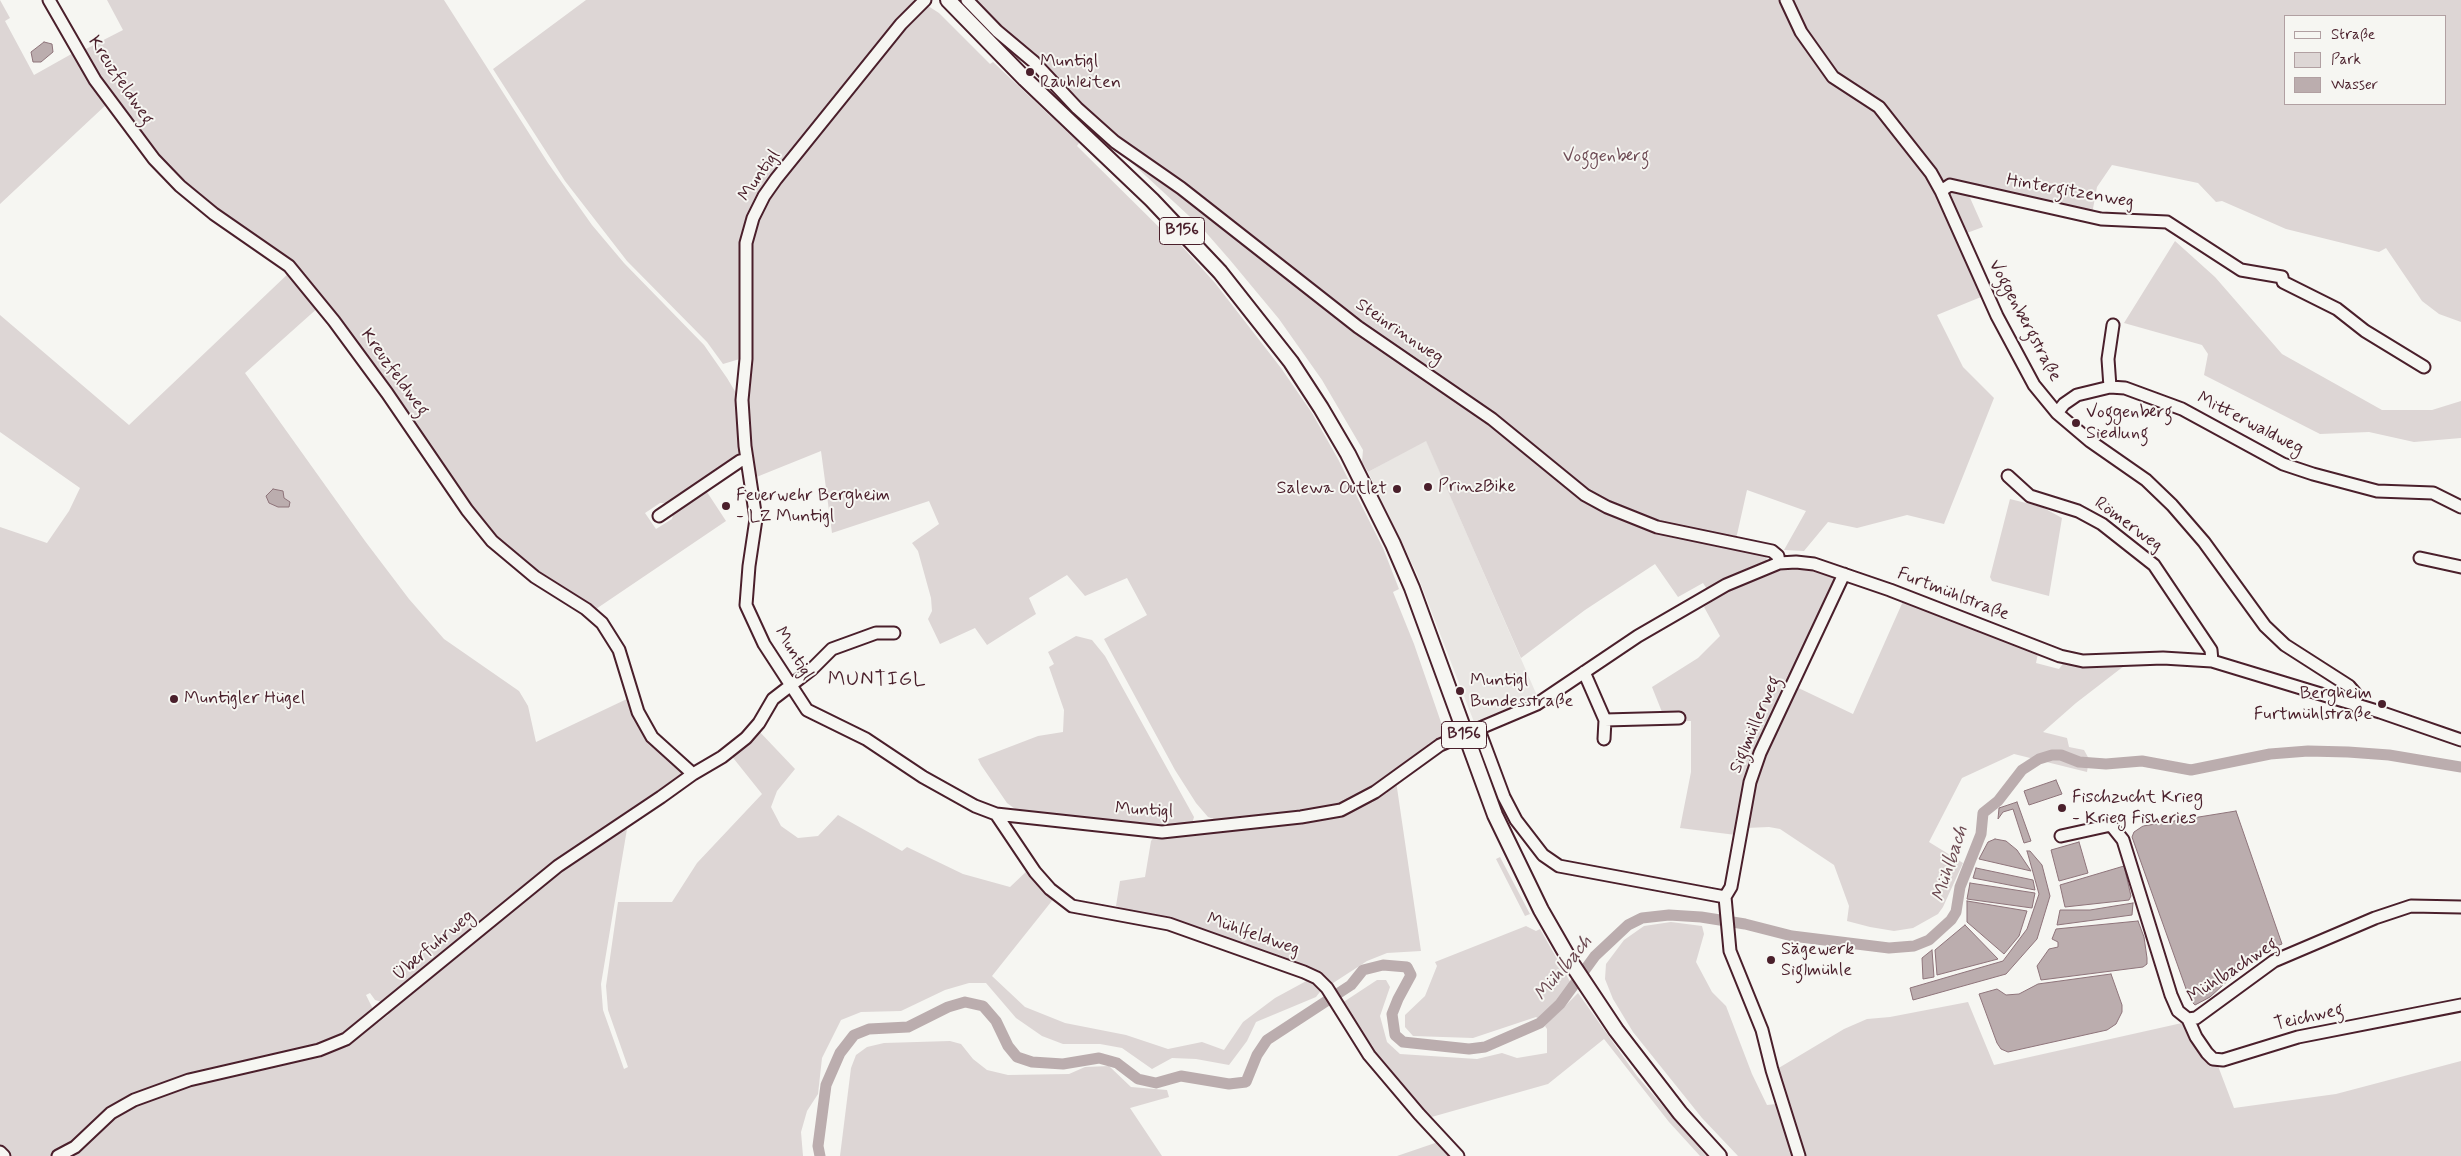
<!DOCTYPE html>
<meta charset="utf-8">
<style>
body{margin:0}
#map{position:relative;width:2461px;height:1156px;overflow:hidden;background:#f6f6f2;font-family:Mynerve,sans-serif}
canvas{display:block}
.legend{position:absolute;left:2284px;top:15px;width:162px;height:90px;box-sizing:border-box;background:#f6f6f2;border:1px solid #b1a0a2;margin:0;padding:6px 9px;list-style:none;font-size:15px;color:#4a1f2b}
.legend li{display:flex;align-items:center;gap:10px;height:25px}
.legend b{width:25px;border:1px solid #b1a0a2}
</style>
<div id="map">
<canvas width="2461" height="1156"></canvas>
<ul class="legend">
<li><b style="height:6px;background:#f6f6f2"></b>Straße</li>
<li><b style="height:14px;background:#ddd6d5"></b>Park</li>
<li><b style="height:14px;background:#bbadae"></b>Wasser</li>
</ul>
</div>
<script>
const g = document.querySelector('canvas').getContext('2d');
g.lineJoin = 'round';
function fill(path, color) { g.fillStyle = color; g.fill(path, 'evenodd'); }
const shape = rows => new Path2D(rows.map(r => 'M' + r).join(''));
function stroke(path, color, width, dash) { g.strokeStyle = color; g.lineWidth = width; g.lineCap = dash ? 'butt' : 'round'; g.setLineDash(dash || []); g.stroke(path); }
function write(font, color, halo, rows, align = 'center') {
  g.font = font + ' Mynerve,sans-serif'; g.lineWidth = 4; g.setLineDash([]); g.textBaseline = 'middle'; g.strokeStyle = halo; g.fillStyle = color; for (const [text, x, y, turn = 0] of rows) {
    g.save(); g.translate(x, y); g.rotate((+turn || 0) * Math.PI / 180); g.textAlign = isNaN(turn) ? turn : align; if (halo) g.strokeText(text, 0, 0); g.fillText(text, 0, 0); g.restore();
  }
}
const built = shape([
 [1426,440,1538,698,1494,718,1474,722,1417,574,1368,472]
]);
const green = shape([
 [0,0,10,18,5,21,34,75,75,52,108,103,0,204],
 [107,0,444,0,548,163,592,225,624,263,704,345,727,378,736,393,737,415,740,422,742,447,738,457,670,503,660,503,645,513,656,529,672,519,674,511,705,489,726,521,593,611,537,574,495,539,470,508,337,318,239,227,183,183,131,124,82,51,123,30],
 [586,0,914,0,910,11,751,217,743,358,723,364,707,342,627,261,565,181,493,69],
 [972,0,2461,0,2461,322,2439,314,2422,301,2386,248,2379,252,2286,229,2222,201,2216,202,2198,183,2112,165,2097,187,2092,214,1967,191,1983,227,1956,237,1981,297,1937,315,1963,367,1994,398,1944,524,1907,515,1857,528,1828,522,1804,551,1784,550,1806,511,1747,490,1734,548,1766,554,1768,571,1787,568,1811,569,1838,576,1788,683,1853,714,1904,599,2038,653,2036,663,2059,669,2065,661,2087,666,2124,666,2076,703,2043,732,2067,738,2069,747,2084,750,2089,759,2087,772,2014,754,1962,778,1929,842,1963,863,1943,907,1938,914,1913,928,1894,931,1870,927,1847,921,1849,906,1834,865,1780,829,1769,827,1746,828,1736,835,1680,828,1691,772,1691,721,1684,721,1682,712,1662,712,1652,687,1698,658,1720,636,1704,607,1714,600,1703,583,1678,597,1655,564,1585,610,1521,658,1426,441,1368,472,1362,462,1363,450,1322,380,1279,319,1230,260,1202,228,1119,151],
 [2285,16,2445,16,2445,104,2285,104],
 [925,4,939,13,990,64,993,62,1079,143,1077,146,1167,235,1170,233,1215,283,1281,368,1312,413,1338,459,1383,548,1399,589,1393,592,1414,644,1445,734,1370,790,1350,800,1314,811,1222,822,1208,817,1196,803,1175,770,1104,639,1147,615,1127,578,1085,596,1067,575,1029,598,1036,614,987,645,975,628,940,644,928,619,932,611,931,598,918,551,912,543,939,524,929,501,832,533,821,451,754,478,745,411,749,247,766,197,901,28],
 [2175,241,2215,277,2282,354,2382,410,2432,410,2461,401,2461,438,2414,442,2369,432,2320,434,2204,375,2208,354,2202,345,2124,323],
 [291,271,320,306,245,373,365,541,409,599,444,639,519,691,528,706,536,742,629,698,684,774,385,1003,375,1000,370,993,366,995,373,1009,370,1017,358,1027,319,1046,139,1091,126,1097,76,1143,58,1154,49,1156,7,1156,0,1148,0,527,47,543,69,511,80,488,0,432,0,315,129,425],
 [2010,499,2042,507,2062,518,2049,596,1992,581,1990,577],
 [1076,636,1092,640,1105,656,1194,817,1192,824,1160,828,1018,811,1007,803,981,765,978,759,1038,736,1063,732,1064,710,1049,667,1054,664,1048,652],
 [757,729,795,769,777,791,771,807,781,826,798,838,818,836,838,815,902,851,907,847,963,874,1010,887,1029,869,1055,897,992,976,1025,1007,1065,1023,1126,1035,1168,1049,1202,1042,1224,1050,1243,1022,1275,998,1310,979,1323,988,1316,997,1256,1022,1247,1041,1229,1065,1196,1059,1172,1058,1152,1069,1122,1048,1100,1044,1063,1044,1042,1036,1016,1018,986,983,969,983,945,990,901,1011,861,1012,841,1020,822,1058,818,1094,807,1111,801,1132,803,1156,68,1156,113,1114,160,1092,319,1053,379,1022,388,1015,392,1007,547,878,617,829,627,829,601,984,603,1010,624,1069,628,1067,608,1010,606,986,618,902,672,902,697,863,762,794,730,754],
 [1396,781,1421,951,1387,953,1367,961,1330,985,1116,906,1120,881,1145,877,1151,841,1154,837,1315,819],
 [1500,857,1530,914,1525,916,1496,859],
 [1671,922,1702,926,1704,934,1696,962,1712,992,1726,1006,1752,1074,1767,1105,1786,1103,1777,1069,1844,1029,1867,1019,1890,1017,1968,1002,1994,1065,2182,1023,2218,1066,2234,1108,2336,1094,2461,1061,2461,1156,1738,1156,1702,1118,1633,1032,1613,999,1605,979,1606,964,1624,940,1644,926],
 [1526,926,1536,931,1540,929,1572,985,1557,1002,1539,1019,1536,1017,1473,1038,1413,1036,1405,1027,1405,1015,1425,996,1437,966,1435,962],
 [1377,980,1386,980,1390,987,1380,1016,1387,1042,1400,1054,1477,1059,1502,1053,1517,1058,1547,1053,1547,1029,1545,1026,1578,993,1637,1076,1706,1156,1700,1156,1669,1122,1604,1039,1548,1084,1428,1118,1367,1044,1342,1003],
 [950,1041,961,1044,973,1059,987,1070,1008,1075,1069,1074,1085,1067,1109,1066,1131,1087,1167,1090,1169,1097,1130,1108,1162,1156,840,1156,851,1068,856,1055,867,1047,884,1043],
 [1441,1141,1455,1156,1397,1156]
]);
const water = shape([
 [44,42,52,44,53,52,41,62,33,62,31,52,44,42],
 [273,489,283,491,284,498,290,502,289,507,278,507,269,503,266,496,273,489],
 [2056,780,2062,794,2029,805,2024,791,2056,780],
 [2017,802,2031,841,2024,843,2013,809,2003,812,1998,819,1999,808,2017,802],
 [2236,811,2282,944,2266,950,2249,961,2210,997,2195,1005,2190,1000,2132,837,2134,832,2143,826,2236,811],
 [1995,839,2006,841,2017,850,2031,871,1979,859,1988,842,1995,839],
 [2079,842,2088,873,2059,881,2051,850,2079,842],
 [2027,851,2030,851,2042,865,2050,896,2037,939,2006,974,1913,1000,1910,988,2003,961,2027,929,2039,894,2027,851],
 [2124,866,2131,896,2129,900,2065,907,2060,885,2124,866],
 [1976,868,2033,880,2035,890,1973,878,1976,868],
 [1970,883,2035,893,2032,908,1967,899,1970,883],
 [1967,901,2027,911,2019,936,2004,954,1967,922,1967,901],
 [2133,903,2132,915,2057,925,2060,910,2090,910,2133,903],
 [2138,921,2144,937,2147,958,2147,964,2143,967,2041,980,2037,966,2049,949,2058,947,2058,942,2052,939,2056,929,2138,921],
 [1965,925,1998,959,1937,975,1935,950,1965,925],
 [1932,950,1934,977,1923,979,1922,958,1932,950],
 [2111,974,2122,1005,2122,1012,2116,1024,2107,1030,2008,1052,2001,1049,1997,1043,1979,994,1997,989,2006,995,2019,994,2038,984,2111,974]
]);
const canal = shape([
 [820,1156,818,1146,826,1085,840,1053,854,1035,869,1029,908,1027,948,1007,965,1002,983,1006,996,1021,1008,1046,1017,1057,1032,1062,1063,1064,1099,1058,1117,1063,1138,1079,1156,1083,1181,1076,1229,1084,1246,1082,1257,1055,1267,1040,1351,985,1363,970,1383,965,1407,967,1411,975,1398,999,1392,1014,1395,1035,1403,1042,1469,1049,1485,1047,1540,1023,1560,1004,1595,956,1628,925,1642,918,1669,915,1701,917,1745,924,1792,936,1889,948,1914,946,1929,940,1951,920,1956,912,1960,887,1981,834,1983,813,1998,801,2022,770,2039,759,2052,755,2061,755,2079,762,2106,764,2142,761,2191,770,2270,754,2308,751,2348,752,2389,755,2461,767]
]);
const minor = shape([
 [49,0,95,80,154,159,180,186,214,214,289,266,334,321,387,393,467,510,492,541,535,577,586,609,602,623,619,650,638,712,652,737,693,774],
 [925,0,901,24,776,179,764,196,753,218,746,243,746,359,742,400,745,446,756,519,749,566,746,605,764,644,807,710,866,739,923,777,975,806,996,814,1162,832,1301,817,1341,810,1375,792,1440,745,1537,704,1638,636,1726,585,1779,563,1796,562,1814,564,1890,590,2060,656,2083,661,2163,658,2212,661,2380,712,2461,740],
 [967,0,997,31,1034,62,1077,108,1115,142,1181,188,1358,327,1492,419,1585,495,1607,507,1657,527,1772,551,1778,556,1779,563],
 [1786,0,1801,32,1833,77,1879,107,1931,173,1941,191,1997,316,2034,385,2057,413,2090,441,2146,480,2172,505,2204,542,2265,626,2285,645,2349,686,2355,693,2356,706],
 [1941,191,1950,185,2101,219,2167,222,2241,270,2282,277,2283,282,2337,309,2365,331,2424,367],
 [2110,387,2108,359,2113,325],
 [2057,413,2064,404,2077,395,2110,387,2125,388,2182,409,2283,464,2313,474,2377,491,2433,493,2461,507],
 [2008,476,2030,496,2078,511,2102,524,2154,565,2211,650,2212,661],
 [659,516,740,461,747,459],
 [2420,558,2461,567],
 [1584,672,1605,720,1679,718],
 [1479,730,1504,797,1516,820,1543,855,1559,866,1725,897,1731,887,1750,782,1760,753,1844,574],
 [1604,739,1605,720],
 [996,814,1035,872,1050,889,1072,906,1169,924,1304,972,1317,978,1327,988,1369,1055,1419,1114,1458,1156],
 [2061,836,2111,825,2123,840,2171,995,2178,1011,2188,1019,2196,1018,2274,961,2375,918,2411,906,2461,907],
 [1725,897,1730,951,1762,1030,1772,1070,1799,1156],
 [2188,1019,2196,1037,2207,1053,2213,1059,2223,1060,2298,1037,2461,1005],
 [0,1152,4,1156],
 [58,1156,75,1147,111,1113,134,1100,189,1080,319,1050,346,1039,558,866,661,797,693,774,722,757,746,738,759,723,773,699,812,669,832,649,876,633,894,633]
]);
const major = shape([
 [948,0,1025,79,1152,200,1220,272,1291,362,1321,408,1348,454,1393,544,1412,588,1495,815,1541,910,1572,964,1616,1030,1680,1113,1719,1156]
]);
const markers = [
 [1030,72,5,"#4a1f2b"],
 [2076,423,5,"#4a1f2b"],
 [1428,487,5,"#4a1f2b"],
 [1397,489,5,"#4a1f2b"],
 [726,506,5,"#4a1f2b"],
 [1460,691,5,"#4a1f2b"],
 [174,699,5,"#4a1f2b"],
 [2382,704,5,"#4a1f2b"],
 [2062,808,5,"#4a1f2b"],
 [1771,960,5,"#4a1f2b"]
];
const shields = [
 [1182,231,45],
 [1464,735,45]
];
const shieldNames = [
 ["B156",1182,231],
 ["B156",1464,735]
];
const poiNames = [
 ["Muntigl",1040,62],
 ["Rauhleiten",1040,83],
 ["Voggenberg",2086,413],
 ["Siedlung",2086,434],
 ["PrinzBike",1438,487],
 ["Salewa Outlet",1387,489,"right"],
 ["Feuerwehr Bergheim",736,496],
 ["- LZ Muntigl",736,517],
 ["Muntigl",1470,681],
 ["Bundesstraße",1470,702],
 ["Bergheim",2372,694,"right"],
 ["Furtmühlstraße",2372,715,"right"],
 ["Muntigler Hügel",184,699],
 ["Fischzucht Krieg",2072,798],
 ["- Krieg Fisheries",2072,819],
 ["Sägewerk",1781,950],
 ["Siglmühle",1781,971]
];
const streetNames = [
 ["Kreuzfeldweg",120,81,56],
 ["Muntigl",760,176,-55],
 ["Hintergitzenweg",2070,192,10],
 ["Voggenbergstraße",2024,321,62],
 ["Steinrinnweg",1399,332,34],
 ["Kreuzfeldweg",394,373,54],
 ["Mitterwaldweg",2250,424,27],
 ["Römerweg",2128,525,36],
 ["Furtmühlstraße",1953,595,21],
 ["Muntigl",793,654,59],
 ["Siglmüllerweg",1756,725,-67],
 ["Muntigl",1144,811,3],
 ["Mühlfeldweg",1253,935,19],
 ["Überfuhrweg",434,946,-40],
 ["Mühlbachweg",2233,971,-33],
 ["Teichweg",2309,1018,-13]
];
const parkNames = [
 ["Voggenberg",1606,157]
];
const waterNames = [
 ["Mühlbach",1951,864,-72],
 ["Mühlbach",1564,969,-50]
];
const quarterNames = [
 ["MUNTIGL",877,681]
];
fill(built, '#e9e6e3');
fill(green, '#ddd6d5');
fill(water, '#bbadae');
stroke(water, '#8e747a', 1);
stroke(canal, '#bbadae', 11);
stroke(minor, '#4a1f2b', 15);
stroke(major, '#4a1f2b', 18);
stroke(minor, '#f6f6f2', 11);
stroke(major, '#f6f6f2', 14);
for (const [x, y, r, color] of markers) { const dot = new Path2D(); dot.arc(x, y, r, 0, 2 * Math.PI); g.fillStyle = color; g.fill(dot); stroke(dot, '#f6f6f2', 2); }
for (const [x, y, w] of shields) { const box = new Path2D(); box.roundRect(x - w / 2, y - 13.5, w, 27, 4); g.fillStyle = '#f6f6f2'; g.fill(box); stroke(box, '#4a1f2b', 1); }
write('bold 16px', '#4a1f2b', null, shieldNames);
write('18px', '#4a1f2b', '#f6f6f2', poiNames, 'left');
write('18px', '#4a1f2b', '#f6f6f2', streetNames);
write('18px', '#6f4d56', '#f6f6f2', parkNames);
write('italic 19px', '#6c4a52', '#f6f6f2', waterNames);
g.letterSpacing = '1px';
write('20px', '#4a1f2b', '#f6f6f2', quarterNames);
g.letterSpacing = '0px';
</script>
